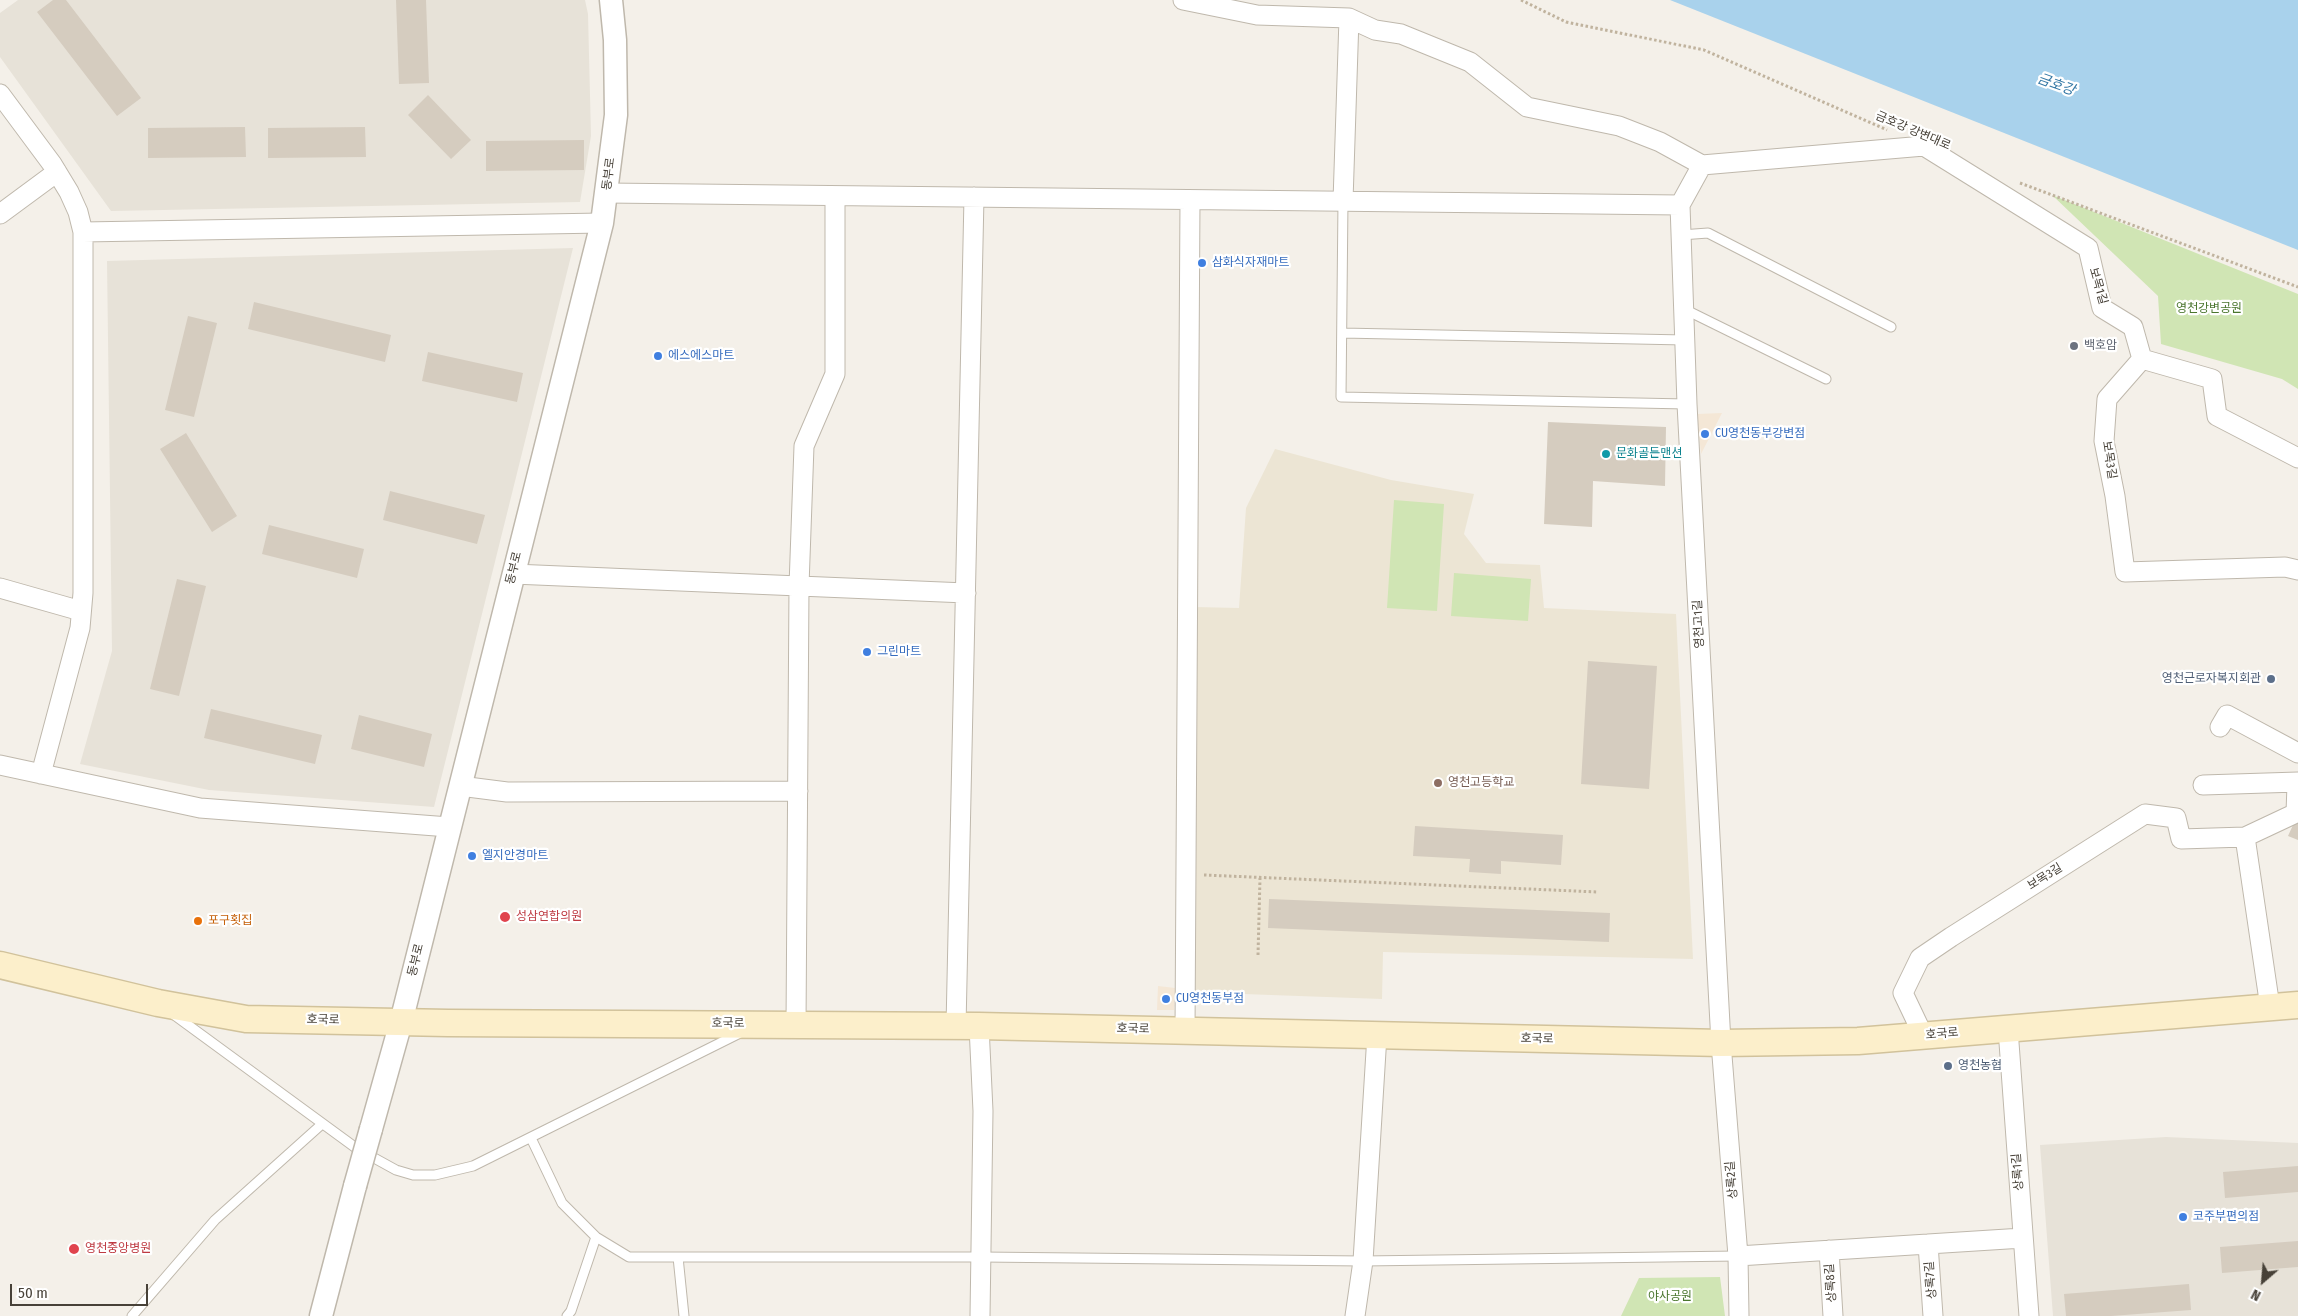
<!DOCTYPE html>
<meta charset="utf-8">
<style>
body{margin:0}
#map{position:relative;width:2298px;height:1316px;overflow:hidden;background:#f4f0e9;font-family:"Fira Sans Condensed",sans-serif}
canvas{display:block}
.north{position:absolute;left:2238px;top:1256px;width:50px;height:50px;-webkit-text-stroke:4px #fff;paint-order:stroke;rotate:207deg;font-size:14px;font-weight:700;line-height:20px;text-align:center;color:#474138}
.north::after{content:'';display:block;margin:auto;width:18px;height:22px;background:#474138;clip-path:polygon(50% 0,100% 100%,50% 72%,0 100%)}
.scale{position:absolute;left:10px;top:1284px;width:138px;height:22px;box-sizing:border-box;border:2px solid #474138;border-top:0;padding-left:6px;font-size:15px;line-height:18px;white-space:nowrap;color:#474138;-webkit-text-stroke:4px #fff;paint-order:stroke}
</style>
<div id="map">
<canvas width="2298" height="1316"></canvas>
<div class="north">N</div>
<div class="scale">50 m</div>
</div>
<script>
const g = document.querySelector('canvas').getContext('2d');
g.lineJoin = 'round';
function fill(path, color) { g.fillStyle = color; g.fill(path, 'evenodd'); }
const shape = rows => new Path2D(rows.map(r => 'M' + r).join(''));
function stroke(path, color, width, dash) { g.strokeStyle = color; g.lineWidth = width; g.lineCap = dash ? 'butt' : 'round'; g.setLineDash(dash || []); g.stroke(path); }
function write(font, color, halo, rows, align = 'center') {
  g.font = font + ' "Fira Sans Condensed","Noto Sans KR",sans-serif'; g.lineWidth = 4.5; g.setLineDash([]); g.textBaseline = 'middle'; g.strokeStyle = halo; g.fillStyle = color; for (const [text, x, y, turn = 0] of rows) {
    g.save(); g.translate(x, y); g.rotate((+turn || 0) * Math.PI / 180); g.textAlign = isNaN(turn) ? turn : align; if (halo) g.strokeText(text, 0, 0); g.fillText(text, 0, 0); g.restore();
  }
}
const residential = shape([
 [18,0,585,0,588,14,591,136,580,202,111,211,0,57,0,13],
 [573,248,434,807,209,790,80,764,112,651,107,261],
 [2166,1137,2298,1143,2298,1316,2053,1316,2040,1145]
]);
const commercial = shape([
 [1722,413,1701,454,1697,414],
 [1158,986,1175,988,1174,1010,1157,1010]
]);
const education = shape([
 [1275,449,1391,480,1474,494,1464,534,1486,563,1540,565,1544,608,1676,614,1693,959,1383,952,1382,999,1188,992,1195,607,1239,608,1246,508]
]);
const green = shape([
 [2052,195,2298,294,2298,389,2282,379,2161,344,2158,296],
 [1394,500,1444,504,1437,611,1387,608],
 [1454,573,1531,579,1528,621,1451,616],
 [1720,1277,1725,1316,1621,1316,1639,1278]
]);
const water = shape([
 [1670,0,2298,0,2298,250]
]);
const building = shape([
 [53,0,66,0,141,98,117,116,37,12],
 [396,0,426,0,429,83,399,84],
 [428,95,471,140,451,159,408,115],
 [245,127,246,157,148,158,148,128],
 [365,127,366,157,268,158,268,128],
 [584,140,584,170,486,171,486,141],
 [254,302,391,335,385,362,248,329],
 [188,316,217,323,194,417,165,410],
 [428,352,523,373,517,402,422,381],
 [1548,422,1666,427,1665,486,1593,481,1592,527,1544,524],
 [186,433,237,516,212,532,160,449],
 [390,491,485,515,477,544,383,520],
 [269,525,364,549,357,578,262,554],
 [177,579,206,586,179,696,150,689],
 [1588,661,1657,666,1649,789,1581,784],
 [211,709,322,735,315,764,204,738],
 [359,715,432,734,424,767,351,749],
 [2298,814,2298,840,2288,836],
 [1415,826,1563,835,1561,865,1501,861,1501,874,1469,872,1470,859,1413,856],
 [1269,899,1610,913,1609,942,1268,928],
 [2298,1166,2298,1192,2225,1198,2223,1172],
 [2298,1241,2298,1267,2222,1273,2220,1247],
 [2189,1284,2191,1310,2111,1316,2066,1316,2064,1294]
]);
const path = shape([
 [1521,0,1566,22,1704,50,1887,130],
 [2020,183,2298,287],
 [1204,875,1598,892],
 [1258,955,1260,878]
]);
const service = shape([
 [1343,201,1341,397,1687,404],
 [1681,235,1708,233,1891,327],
 [1684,309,1826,379],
 [1342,333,1685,340],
 [173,1014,356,1148,396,1170,413,1175,435,1175,473,1166,742,1032],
 [531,1138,562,1203,596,1237,629,1257,981,1257,1363,1261,1738,1256],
 [678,1257,684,1316],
 [132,1316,215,1220,322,1124],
 [567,1316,571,1311,596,1237]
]);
const minor = shape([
 [1183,0,1257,15,1349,18],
 [0,94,52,164,69,192,78,212,83,232,83,593,80,628,41,774],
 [606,193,1680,205],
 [1343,201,1349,18,1375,30,1401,34,1470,62,1527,107,1619,126,1660,142,1702,165,1924,146,2088,248,2102,308,2133,327,2142,359,2212,379,2217,416,2298,458],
 [1680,205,1687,404,1721,1043,1738,1256,1739,1316],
 [1680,205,1702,165],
 [0,214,57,172],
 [83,232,602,223],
 [2142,359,2107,399,2104,441,2115,496,2125,572,2285,567,2298,570],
 [513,574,966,593],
 [0,588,81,611],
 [2220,727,2227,715,2298,753],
 [0,765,200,808,449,827],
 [2203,785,2298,782],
 [460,786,507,792,798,791],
 [2245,837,2270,1007],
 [796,1025,799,586,804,446,835,374,835,196],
 [956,1026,974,197],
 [979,1026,983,1111,980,1316],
 [2008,1029,2029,1316],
 [1185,1030,1190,200],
 [1923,1035,1903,993,1920,958,1951,937,2145,814,2176,818,2181,839,2245,837,2296,813,2297,784],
 [1928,1244,1933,1316],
 [1829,1250,1833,1316],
 [1738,1256,2023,1238],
 [1355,1316,1363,1261,1377,1035]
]);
const tertiary = shape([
 [371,1129,401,1022,602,223,616,115,615,40,611,0],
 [321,1316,355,1186]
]);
const secondary = shape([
 [0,965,158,1003,246,1019,448,1023,979,1026,1721,1043,1858,1041,2298,1005]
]);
const tertiaryBridge = shape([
 [355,1186,371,1129]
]);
const markers = [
 [1202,263,5,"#3f7fe0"],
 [2074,346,5,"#6b7280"],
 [658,356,5,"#3f7fe0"],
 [1705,434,5,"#3f7fe0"],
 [1606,454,5,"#0f9aa8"],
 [867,652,5,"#3f7fe0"],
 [2271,679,5,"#5c6f8a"],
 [1438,783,5,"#8d6e63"],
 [472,856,5,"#3f7fe0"],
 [505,917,6,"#e0444e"],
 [198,921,5,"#e8710a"],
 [1166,999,5,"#3f7fe0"],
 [1948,1066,5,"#5c6f8a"],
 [2183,1217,5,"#3f7fe0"],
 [74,1249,6,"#e0444e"]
];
const streetNames = [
 ["금호강 강변대로",1913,131,23],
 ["동부로",609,174,-83],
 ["보목1길",2098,286,74],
 ["보목3길",2109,460,81],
 ["동부로",514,568,-76],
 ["영천고1길",1699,624,-93],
 ["보목3길",2045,877,-32],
 ["동부로",416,960,-76],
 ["호국로",323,1020,1],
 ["호국로",728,1024],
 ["호국로",1133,1029,1],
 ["호국로",1942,1034,-5],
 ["호국로",1537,1039,1],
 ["상록1길",2018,1172,-94],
 ["상록2길",1732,1180,-95],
 ["상록7길",1931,1280,-95],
 ["상록8길",1831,1283,-94]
];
const shopNames = [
 ["삼화식자재마트",1212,263],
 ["에스에스마트",668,356],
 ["CU영천동부강변점",1715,434],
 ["그린마트",877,652],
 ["엘지안경마트",482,856],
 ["CU영천동부점",1176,999],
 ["코주부편의점",2193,1217]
];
const parkNames = [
 ["영천강변공원",2209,309],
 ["야사공원",1670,1297]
];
const worshipNames = [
 ["백호암",2084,346]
];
const cultureNames = [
 ["문화골든맨션",1616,454]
];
const serviceNames = [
 ["영천근로자복지회관",2261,679],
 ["영천농협",1958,1066,"left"]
];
const educationNames = [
 ["영천고등학교",1448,783]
];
const healthNames = [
 ["성삼연합의원",516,917],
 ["영천중앙병원",85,1249]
];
const foodNames = [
 ["포구횟집",208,921]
];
const waterNames = [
 ["금호강",2056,85,20]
];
fill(residential, '#e7e2d8');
fill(commercial, '#f4e7d6');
fill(education, '#ece5d4');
fill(green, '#d0e5b4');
fill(water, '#a9d2ec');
fill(building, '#d5ccbf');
stroke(service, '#bfb8ac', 11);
stroke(minor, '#bfb8ac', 21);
stroke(tertiary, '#bfb8ac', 25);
stroke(secondary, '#d1c29b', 29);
stroke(path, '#c0b39e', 3, [2.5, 2.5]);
stroke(service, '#fff', 9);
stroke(minor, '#fff', 19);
stroke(tertiary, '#fff', 22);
stroke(secondary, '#fcefcb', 26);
stroke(tertiaryBridge, '#bfb8ac', 25, []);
stroke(tertiaryBridge, '#fff', 22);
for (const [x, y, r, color] of markers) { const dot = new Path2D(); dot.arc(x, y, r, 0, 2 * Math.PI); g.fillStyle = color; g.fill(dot); stroke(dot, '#fff', 2); }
write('12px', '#474138', '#fff', streetNames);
write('12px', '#366cbe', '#fff', shopNames, 'left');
write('12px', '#4a762e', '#fff', parkNames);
write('12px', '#5b616d', '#fff', worshipNames, 'left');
write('12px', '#0d838f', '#fff', cultureNames, 'left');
write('12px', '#4e5e75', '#fff', serviceNames, 'right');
write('12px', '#785e54', '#fff', educationNames, 'left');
write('12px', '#be3a42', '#fff', healthNames, 'left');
write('12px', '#c56008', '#fff', foodNames, 'left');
write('italic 14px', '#3478a5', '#fff', waterNames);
</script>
